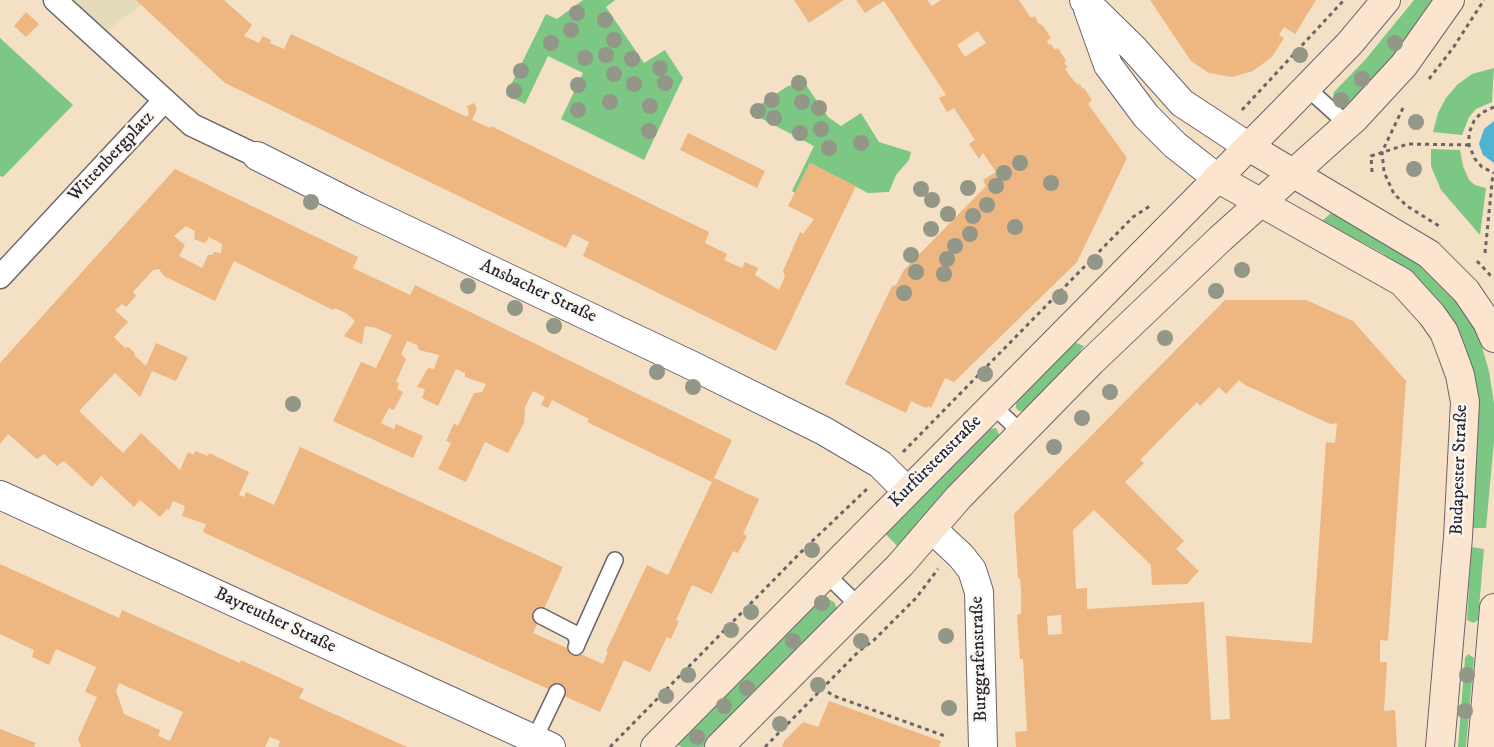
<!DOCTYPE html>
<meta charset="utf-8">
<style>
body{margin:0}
canvas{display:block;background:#f4e0c5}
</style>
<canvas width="1494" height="747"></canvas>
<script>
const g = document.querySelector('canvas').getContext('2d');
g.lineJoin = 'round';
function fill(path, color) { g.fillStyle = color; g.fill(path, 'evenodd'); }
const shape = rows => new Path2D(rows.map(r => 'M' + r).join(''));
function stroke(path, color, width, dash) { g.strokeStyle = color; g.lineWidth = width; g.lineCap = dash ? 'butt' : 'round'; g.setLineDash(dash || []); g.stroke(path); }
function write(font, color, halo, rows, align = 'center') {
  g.font = font + ' "IM FELL DW Pica",serif'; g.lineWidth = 5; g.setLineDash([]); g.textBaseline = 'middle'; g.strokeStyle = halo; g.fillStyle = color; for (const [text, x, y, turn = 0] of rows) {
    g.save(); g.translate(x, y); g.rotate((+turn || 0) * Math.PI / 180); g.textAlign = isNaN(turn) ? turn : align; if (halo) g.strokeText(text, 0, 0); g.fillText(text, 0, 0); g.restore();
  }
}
const built = shape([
 [70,0,148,0,105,32]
]);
const green = shape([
 [583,0,615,0,606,7,644,63,665,50,683,78,644,160,561,119,583,73,548,56,525,104,506,95,546,14,557,19],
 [1414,0,1437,0,1408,42,1348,109,1342,110,1332,102,1334,92,1365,60],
 [0,38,73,105,3,177,0,176],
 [1494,68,1492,102,1476,109,1469,117,1462,135,1433,132,1438,113,1446,98,1457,85,1472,74],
 [804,82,828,117,841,126,861,113,879,142,911,152,909,160,896,175,889,192,868,193,810,163,795,193,792,191,814,146,749,112,788,86],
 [1431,149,1460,150,1463,166,1469,180,1475,185,1486,188,1480,235,1441,190,1431,166],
 [1331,213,1390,244,1416,261,1453,297,1467,316,1480,340,1489,371,1494,404,1494,441,1486,528,1473,528,1478,404,1443,307,1427,288,1408,272,1382,253,1322,221],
 [1074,342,1084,346,1069,367,1028,410,1019,411,1016,408,1016,401],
 [996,428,999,434,998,438,899,548,884,532,988,429],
 [1471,547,1484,549,1478,620,1474,623,1467,620],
 [824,597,834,602,837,608,834,614,703,747,682,747,675,744,819,598],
 [1468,654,1474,658,1466,747,1458,747,1465,658]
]);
const water = shape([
 [1494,121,1494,163,1483,155,1479,144,1484,129]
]);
const building = shape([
 [136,0,224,0,252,25,244,36,259,43,263,36,271,40,270,43,284,49,291,34,467,117,469,113,467,106,474,103,477,109,472,120,490,128,491,126,709,232,705,243,727,254,724,260,742,268,745,262,758,268,755,275,779,290,785,277,783,271,800,232,803,234,814,219,788,206,810,163,856,186,776,351,583,256,589,242,573,234,566,248,225,83],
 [794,0,844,0,809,23],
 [856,0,927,0,932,6,941,0,1019,0,1031,18,1035,16,1038,23,1043,26,1051,38,1047,41,1049,45,1051,44,1055,50,1058,48,1066,61,1064,63,1068,67,1065,69,1069,75,1078,85,1080,84,1082,89,1084,88,1092,100,1088,104,1127,158,1077,262,954,382,945,378,931,408,928,406,926,408,911,401,906,413,845,384,892,286,896,285,904,270,986,186,983,180,996,172,983,153,979,159,969,144,975,140,954,108,947,112,939,98,946,95,884,1,865,13],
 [978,31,986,43,965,57,957,45],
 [1150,0,1316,0,1295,34,1284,27,1279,35,1284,38,1272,57,1253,71,1232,77,1209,73,1191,61],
 [26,12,39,24,26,37,14,26],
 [688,133,765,171,757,188,680,150],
 [175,169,358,257,353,268,410,295,415,285,732,440,714,478,759,499,743,534,747,536,738,553,733,551,712,594,692,585,676,620,679,621,671,639,667,637,650,672,624,660,600,712,380,614,203,532,206,524,182,516,185,506,173,501,169,510,167,509,160,517,140,500,134,507,101,476,92,487,64,461,57,466,44,454,37,459,8,434,0,444,0,363],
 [186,226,195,231,194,239,204,243,207,241,209,237,222,244,221,253,214,252,212,255,208,255,202,268,179,256,185,245,174,236],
 [234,261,333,310,334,308,346,313,355,321,344,336,362,344,365,326,376,328,392,335,376,368,361,362,333,421,413,458,423,436,396,424,394,429,381,423,389,408,394,410,403,392,397,389,399,383,396,382,406,359,401,354,407,341,417,345,419,350,439,355,434,369,428,368,417,387,425,389,422,398,438,406,456,369,465,373,465,377,486,384,482,392,474,393,458,426,454,423,446,441,451,443,438,469,466,482,485,442,508,453,524,423,525,407,533,391,545,397,541,405,548,408,552,400,589,419,587,422,712,482,668,575,647,565,606,651,608,652,603,664,533,633,563,567,300,447,274,505,246,492,244,497,239,495,249,472,209,453,208,456,195,451,194,455,188,452,180,470,141,433,123,453,79,411,115,373,140,397,152,371,176,381,188,357,156,343,146,366,135,356,134,352,128,347,125,348,114,337,128,322,115,310,122,304,126,307,136,296,133,292,153,270,159,269,164,276,215,301],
 [1225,300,1306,300,1353,321,1406,381,1388,641,1380,640,1380,662,1387,662,1384,711,1395,710,1397,747,1016,747,1015,732,1027,731,1023,659,1020,659,1017,615,1021,614,1021,592,1020,579,1018,578,1014,514],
 [1239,380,1245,385,1330,424,1337,423,1335,443,1326,442,1312,643,1226,636,1230,719,1211,720,1204,602,1087,609,1087,588,1076,589,1073,530,1094,510,1151,565,1152,585,1187,584,1199,571,1176,549,1184,541,1125,482,1144,463,1140,460,1197,402,1200,406,1219,387,1226,394],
 [1061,615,1062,634,1048,635,1047,616],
 [0,564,119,618,122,610,240,663,241,660,304,689,299,698,407,747,280,747,278,746,280,741,270,737,265,747,81,747,78,739,97,697,85,692,96,667,56,649,49,665,32,657,34,650,0,634],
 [119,683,183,712,170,741,158,736,160,730,124,714,116,691],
 [829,701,941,741,939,747,782,747,784,741,803,722,818,727],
 [0,729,36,743,34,747,0,747]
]);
const path = shape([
 [1429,79,1453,48,1484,0],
 [1494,107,1481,113,1474,121,1469,133,1469,145,1475,159,1482,167,1494,173],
 [1403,108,1382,152,1384,172,1394,194,1407,206,1439,226],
 [1242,110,1344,0],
 [1372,172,1371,156,1408,144,1469,145],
 [1485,253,1493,173],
 [1477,261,1491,276],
 [903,452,1133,217,1150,206],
 [828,692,834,696,945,736],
 [610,747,806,547,867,489],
 [765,747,859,651,874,640,916,598,938,569]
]);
const service = shape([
 [1306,87,1348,125],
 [992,405,1022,433],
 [826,574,859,606],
 [541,616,574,633,578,642,576,647],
 [578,642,615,560],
 [534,740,557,692]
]);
const pedestrian = shape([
 [55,0,192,125,257,156],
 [0,277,164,101]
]);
const minor = shape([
 [257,156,358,207,693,366,824,431,880,464,907,491],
 [0,495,551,747],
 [932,529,961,556,972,570,979,592,983,747]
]);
const tertiary = shape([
 [1084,0,1134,49,1182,103,1249,147],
 [1088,9,1108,65,1146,116,1175,145,1217,178]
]);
const secondary = shape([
 [1249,147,1429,254,1466,291,1487,322,1494,338],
 [1217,178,1402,282,1432,315,1444,332,1452,353,1460,375,1465,402,1458,537,1440,747],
 [655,747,1282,113,1350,43,1386,0],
 [719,747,901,564,958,498,1091,362,1220,239,1355,118,1404,65,1450,0],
 [1482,747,1494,608]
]);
const trees = [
 [577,13],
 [605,20],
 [571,30],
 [614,40],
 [551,43],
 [1395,43],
 [606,55],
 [1300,55],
 [585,58],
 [632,59],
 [660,68],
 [521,71],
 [614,74],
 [1362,79],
 [665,83],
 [799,83],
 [634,84],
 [578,85],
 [514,91],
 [772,100],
 [1341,100],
 [610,102],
 [802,102],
 [650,106],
 [819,108],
 [578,110],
 [758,111],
 [774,118],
 [1416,122],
 [821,129],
 [649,131],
 [800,133],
 [861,143],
 [829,148],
 [1020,163],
 [1414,169],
 [1004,173],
 [1051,183],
 [996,186],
 [968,188],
 [921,189],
 [932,200],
 [311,202],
 [987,205],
 [948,214],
 [973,216],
 [1015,227],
 [931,229],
 [970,234],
 [955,246],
 [911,255],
 [947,259],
 [1095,262],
 [1242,270],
 [916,272],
 [944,274],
 [468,286],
 [1216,291],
 [904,293],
 [1060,297],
 [515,308],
 [554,326],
 [1165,338],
 [657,372],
 [985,374],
 [693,387],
 [1110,392],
 [293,404],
 [1082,418],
 [1054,447],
 [812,550],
 [822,603],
 [751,612],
 [731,630],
 [946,636],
 [793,641],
 [861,641],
 [688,675],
 [1467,675],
 [818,685],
 [747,688],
 [666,696],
 [724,706],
 [949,708],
 [1465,711],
 [780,724],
 [697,737]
];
const streetNames = [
 ["Wittenbergplatz",112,157,-47],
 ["Ansbacher Straße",538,292,25],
 ["Kurfürstenstraße",936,462,-45],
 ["Budapester Straße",1460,470,-88],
 ["Bayreuther Straße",275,621,25],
 ["Burggrafenstraße",980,659,-92]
];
fill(built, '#e3dbba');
fill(green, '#7dc785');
fill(water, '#50b3cf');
fill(building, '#eeb680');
stroke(service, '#6c646b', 18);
stroke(pedestrian, '#6c646b', 25);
stroke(minor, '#6c646b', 30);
stroke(tertiary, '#6c646b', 30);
stroke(secondary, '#6c646b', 30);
stroke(path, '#6c646b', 3, [4, 4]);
stroke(service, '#fff', 15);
stroke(pedestrian, '#fff', 22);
stroke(minor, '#fff', 28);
stroke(tertiary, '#fff', 28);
stroke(secondary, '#fce5cf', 28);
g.fillStyle = '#929787';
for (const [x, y] of trees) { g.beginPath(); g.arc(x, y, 8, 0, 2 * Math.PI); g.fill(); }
write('18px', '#22223b', '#fbf7ec', streetNames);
</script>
